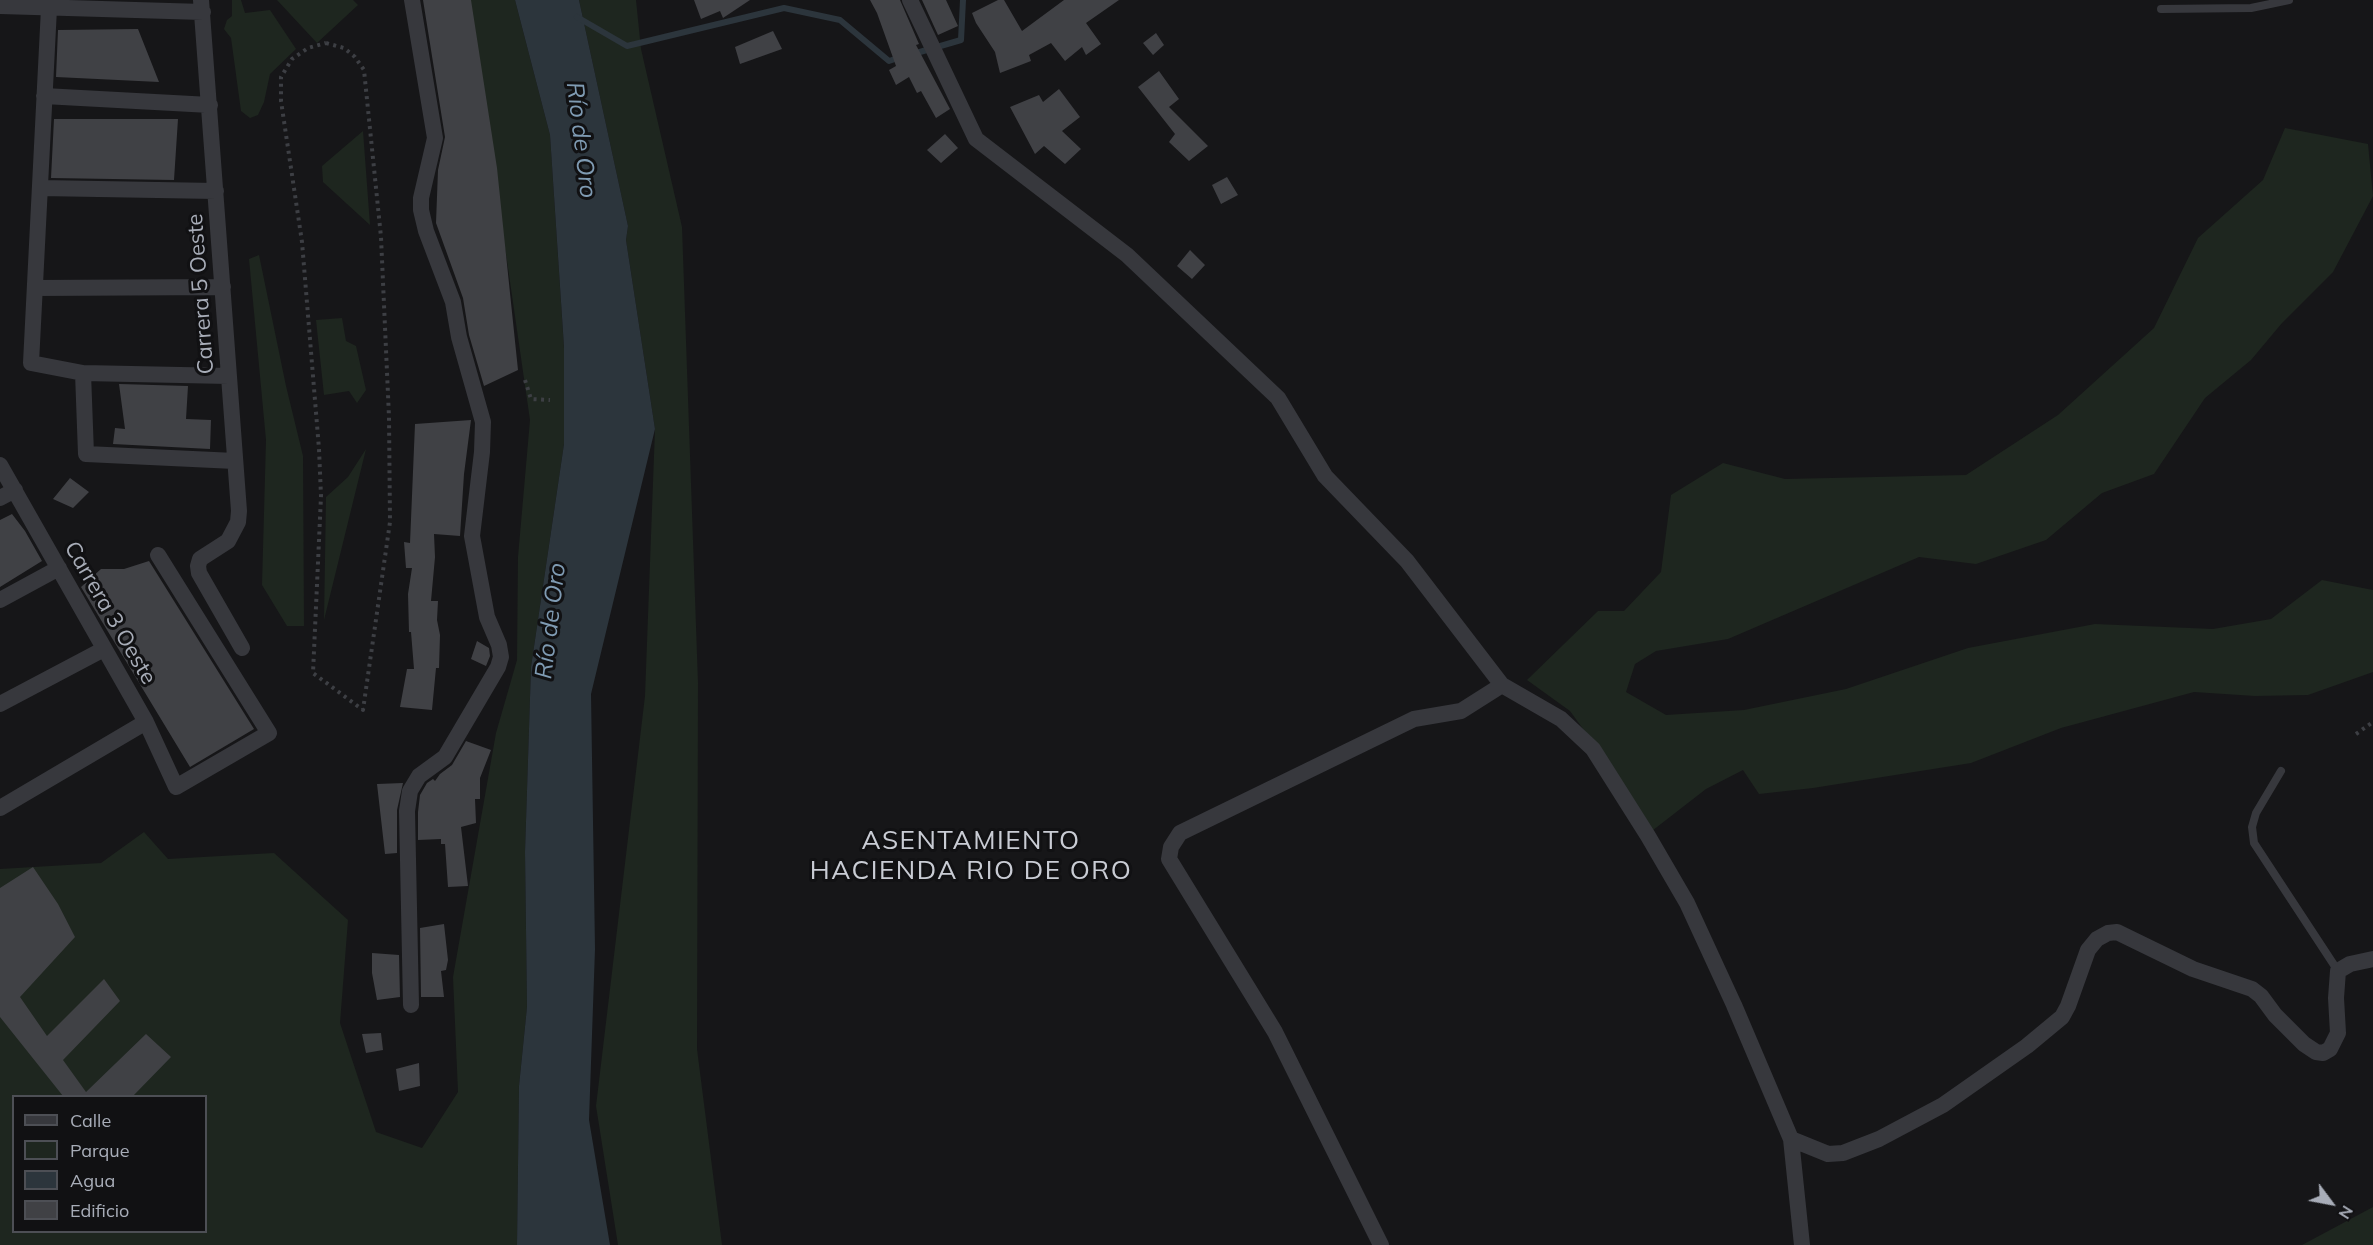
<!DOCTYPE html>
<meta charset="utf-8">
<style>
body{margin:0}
#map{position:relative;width:2373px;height:1245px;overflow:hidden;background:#161618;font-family:Mulish,sans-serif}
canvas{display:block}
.legend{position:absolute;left:12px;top:1095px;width:195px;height:138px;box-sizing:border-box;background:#111113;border:2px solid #4d4f55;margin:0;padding:8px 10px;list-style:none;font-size:18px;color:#a8adb8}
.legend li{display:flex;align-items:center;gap:12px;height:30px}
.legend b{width:30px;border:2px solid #4d4f55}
.north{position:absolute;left:2301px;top:1173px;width:60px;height:60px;-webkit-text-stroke:4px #111113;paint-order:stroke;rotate:122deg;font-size:16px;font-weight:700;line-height:24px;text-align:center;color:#a8adb8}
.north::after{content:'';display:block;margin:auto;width:21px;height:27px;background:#a8adb8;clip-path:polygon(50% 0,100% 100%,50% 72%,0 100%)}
</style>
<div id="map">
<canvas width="2373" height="1245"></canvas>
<ul class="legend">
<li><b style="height:8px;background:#37383d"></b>Calle</li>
<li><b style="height:16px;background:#1e261f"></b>Parque</li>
<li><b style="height:16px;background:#2c353c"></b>Agua</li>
<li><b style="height:16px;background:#404145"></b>Edificio</li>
</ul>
<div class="north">N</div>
</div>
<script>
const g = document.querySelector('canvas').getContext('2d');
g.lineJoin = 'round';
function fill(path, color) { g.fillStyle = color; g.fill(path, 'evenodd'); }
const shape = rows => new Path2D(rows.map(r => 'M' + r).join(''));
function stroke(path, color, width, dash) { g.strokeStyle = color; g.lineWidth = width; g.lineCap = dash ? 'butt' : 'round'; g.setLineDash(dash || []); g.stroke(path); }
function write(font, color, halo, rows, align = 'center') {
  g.font = font + ' Mulish,sans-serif'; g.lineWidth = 6; g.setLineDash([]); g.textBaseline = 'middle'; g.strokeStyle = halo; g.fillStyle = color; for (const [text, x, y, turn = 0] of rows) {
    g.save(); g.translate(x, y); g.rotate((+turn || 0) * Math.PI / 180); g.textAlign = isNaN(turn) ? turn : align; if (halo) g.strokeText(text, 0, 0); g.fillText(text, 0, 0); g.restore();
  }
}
const green = shape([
 [232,0,241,0,245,13,270,10,296,49,270,74,264,102,258,115,250,118,241,111,231,38,224,29,227,20,232,16],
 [277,0,353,0,358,5,317,43],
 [457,0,515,0,550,135,564,348,564,444,531,667,525,852,527,1007,519,1086,517,1245,0,1245,0,869,101,863,144,832,168,859,274,853,348,920,340,1023,376,1132,422,1148,458,1092,453,977,496,733,517,660,518,557,530,420,506,254],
 [14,1096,206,1096,206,1232,14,1232],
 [579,0,636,0,641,49,682,227,698,683,697,1049,722,1245,618,1245,596,1106,645,696,655,429,626,240,628,226],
 [2285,128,2368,144,2373,196,2333,272,2282,323,2251,360,2205,398,2154,474,2102,493,2046,540,1976,564,1919,557,1728,639,1656,651,1635,664,1626,692,1666,715,1744,710,1846,689,1968,648,2095,624,2213,629,2271,619,2322,580,2373,590,2373,672,2308,695,2255,696,2194,692,2061,728,1971,763,1813,788,1759,794,1743,770,1706,789,1648,834,1626,788,1570,711,1527,680,1598,611,1624,611,1661,572,1671,495,1723,463,1785,479,1966,475,2058,415,2154,328,2198,238,2263,180],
 [363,131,370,225,323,182,322,166],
 [259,255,286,386,303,456,304,626,287,626,262,585,266,440,249,259],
 [342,318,346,341,356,346,366,390,357,403,349,391,324,395,316,320],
 [366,449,324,620,326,497,348,477],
 [2373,1207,2373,1245,2302,1245]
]);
const water = shape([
 [515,0,579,0,628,226,626,240,655,429,591,694,595,949,589,1120,610,1245,517,1245,519,1086,527,1007,525,852,531,667,564,444,564,347,550,135]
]);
const stream = shape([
 [577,17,627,46,784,8,840,20,889,61,901,57],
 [913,54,961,40,963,0]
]);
const building = shape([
 [423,0,471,0,497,168,518,370,484,386,469,335,463,298,436,223,438,170,445,137],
 [694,0,750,0,723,18,720,11,701,19],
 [870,0,900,0,919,44,916,45,950,109,936,118,921,91,917,93,909,77,896,85,889,70,896,66,877,13],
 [922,0,946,0,958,26,938,35],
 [998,0,1004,0,1022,31,1064,0,1119,0,1086,23,1101,44,1086,55,1082,47,1065,61,1051,43,1029,55,1031,61,1000,73,995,52,976,23,972,13],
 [138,29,159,82,56,77,58,30],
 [773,31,782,49,740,64,735,47],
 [1156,33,1164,45,1153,55,1143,43],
 [1159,71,1179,99,1169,107,1208,146,1189,161,1169,142,1175,134,1138,87],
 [1059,89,1080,117,1062,131,1081,149,1065,164,1044,146,1035,154,1010,107,1039,95,1043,102],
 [54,119,178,119,174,180,51,178],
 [945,134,958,148,941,163,927,150],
 [1227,177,1238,195,1221,204,1212,185],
 [1190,250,1205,265,1192,279,1177,266],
 [119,384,188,386,186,419,211,420,210,449,113,444,115,428,125,429],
 [471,420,464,474,460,536,434,534,435,557,431,601,438,601,437,620,440,635,439,668,436,668,432,710,400,707,407,669,414,669,411,632,409,632,408,594,412,568,406,568,404,542,410,543,415,424],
 [70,478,89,492,73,508,53,499],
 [12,514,25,531,42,561,0,587,0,520],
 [149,561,254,729,190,767,81,587,101,569,124,569],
 [477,641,489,648,490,656,486,666,471,659],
 [466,741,491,750,480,778,480,799,475,799,476,823,461,827,468,886,448,887,445,844,441,844,441,839,418,840,418,812,420,795,427,783,433,779,435,781,440,774,452,765],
 [403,783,397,810,397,853,385,854,377,784],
 [33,867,58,904,75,937,20,997,47,1036,104,979,120,1001,63,1060,86,1092,146,1034,171,1057,133,1096,63,1096,0,1017,0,888],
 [444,924,448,960,446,970,441,971,444,997,421,997,420,928],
 [372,953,399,955,400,997,377,1000,372,973],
 [381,1033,383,1050,366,1053,362,1034],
 [419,1063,420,1086,399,1091,396,1069]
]);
const path = shape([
 [326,43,344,48,355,57,364,70,381,237,389,417,390,522,363,710,313,673,321,496,319,449,302,242,281,101,281,77,292,59,308,48,326,43],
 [525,380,531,399,550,400],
 [2356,734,2373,722]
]);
const service = shape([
 [2161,9,2251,8,2289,0],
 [2281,771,2256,813,2252,827,2254,843,2338,971]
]);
const minor = shape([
 [201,0,239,511,238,522,228,541,200,559,198,566,199,573,242,648],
 [910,0,976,139,1127,255,1278,398,1325,476,1407,561,1502,685,1561,719,1593,749,1648,836,1687,903,1734,1005,1791,1139,1802,1245],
 [0,6,203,12],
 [49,8,31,363,83,373,229,376],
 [44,96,210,105],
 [40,188,216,191],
 [35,288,223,287],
 [83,373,86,454,235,461],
 [0,465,146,722,176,787,269,733,158,555],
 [0,498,15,490],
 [0,600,59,568],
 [0,704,104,649],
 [0,808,146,722],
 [411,1005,407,811,410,791,419,776,445,757,498,667,501,657,499,645,487,617,472,536,482,452,483,422,459,337,453,302,426,231,421,210,421,198,435,138,412,0],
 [1791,1139,1828,1154,1843,1153,1879,1139,1943,1105,2027,1046,2062,1017,2068,1006,2088,950,2097,939,2108,933,2117,932,2193,969,2252,989,2261,996,2275,1015,2304,1044,2316,1052,2323,1053,2330,1049,2338,1033,2336,998,2338,971,2350,964,2373,959],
 [1381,1245,1275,1032,1169,859,1171,847,1180,833,1414,719,1461,711,1502,685]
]);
const streetNames = [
 ["Carrera 5 Oeste",201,294,-94],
 ["Carrera 3 Oeste",110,613,60]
];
const waterNames = [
 ["Río de Oro",581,140,83],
 ["Río de Oro",551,621,-83]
];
const quarterNames = [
 ["ASENTAMIENTO",971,841],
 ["HACIENDA RIO DE ORO",971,871]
];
fill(green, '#1e261f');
fill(water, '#2c353c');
stroke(stream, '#2c353c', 6);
fill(building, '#404145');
stroke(path, '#3d3f44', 4, [3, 4.5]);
stroke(service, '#37383d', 8);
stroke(minor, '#37383d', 16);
write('22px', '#a8adb8', '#111113', streetNames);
write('italic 24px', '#7f9bb3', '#111113', waterNames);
g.letterSpacing = '1.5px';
write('26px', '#c9ccd4', '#111113', quarterNames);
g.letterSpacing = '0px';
</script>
